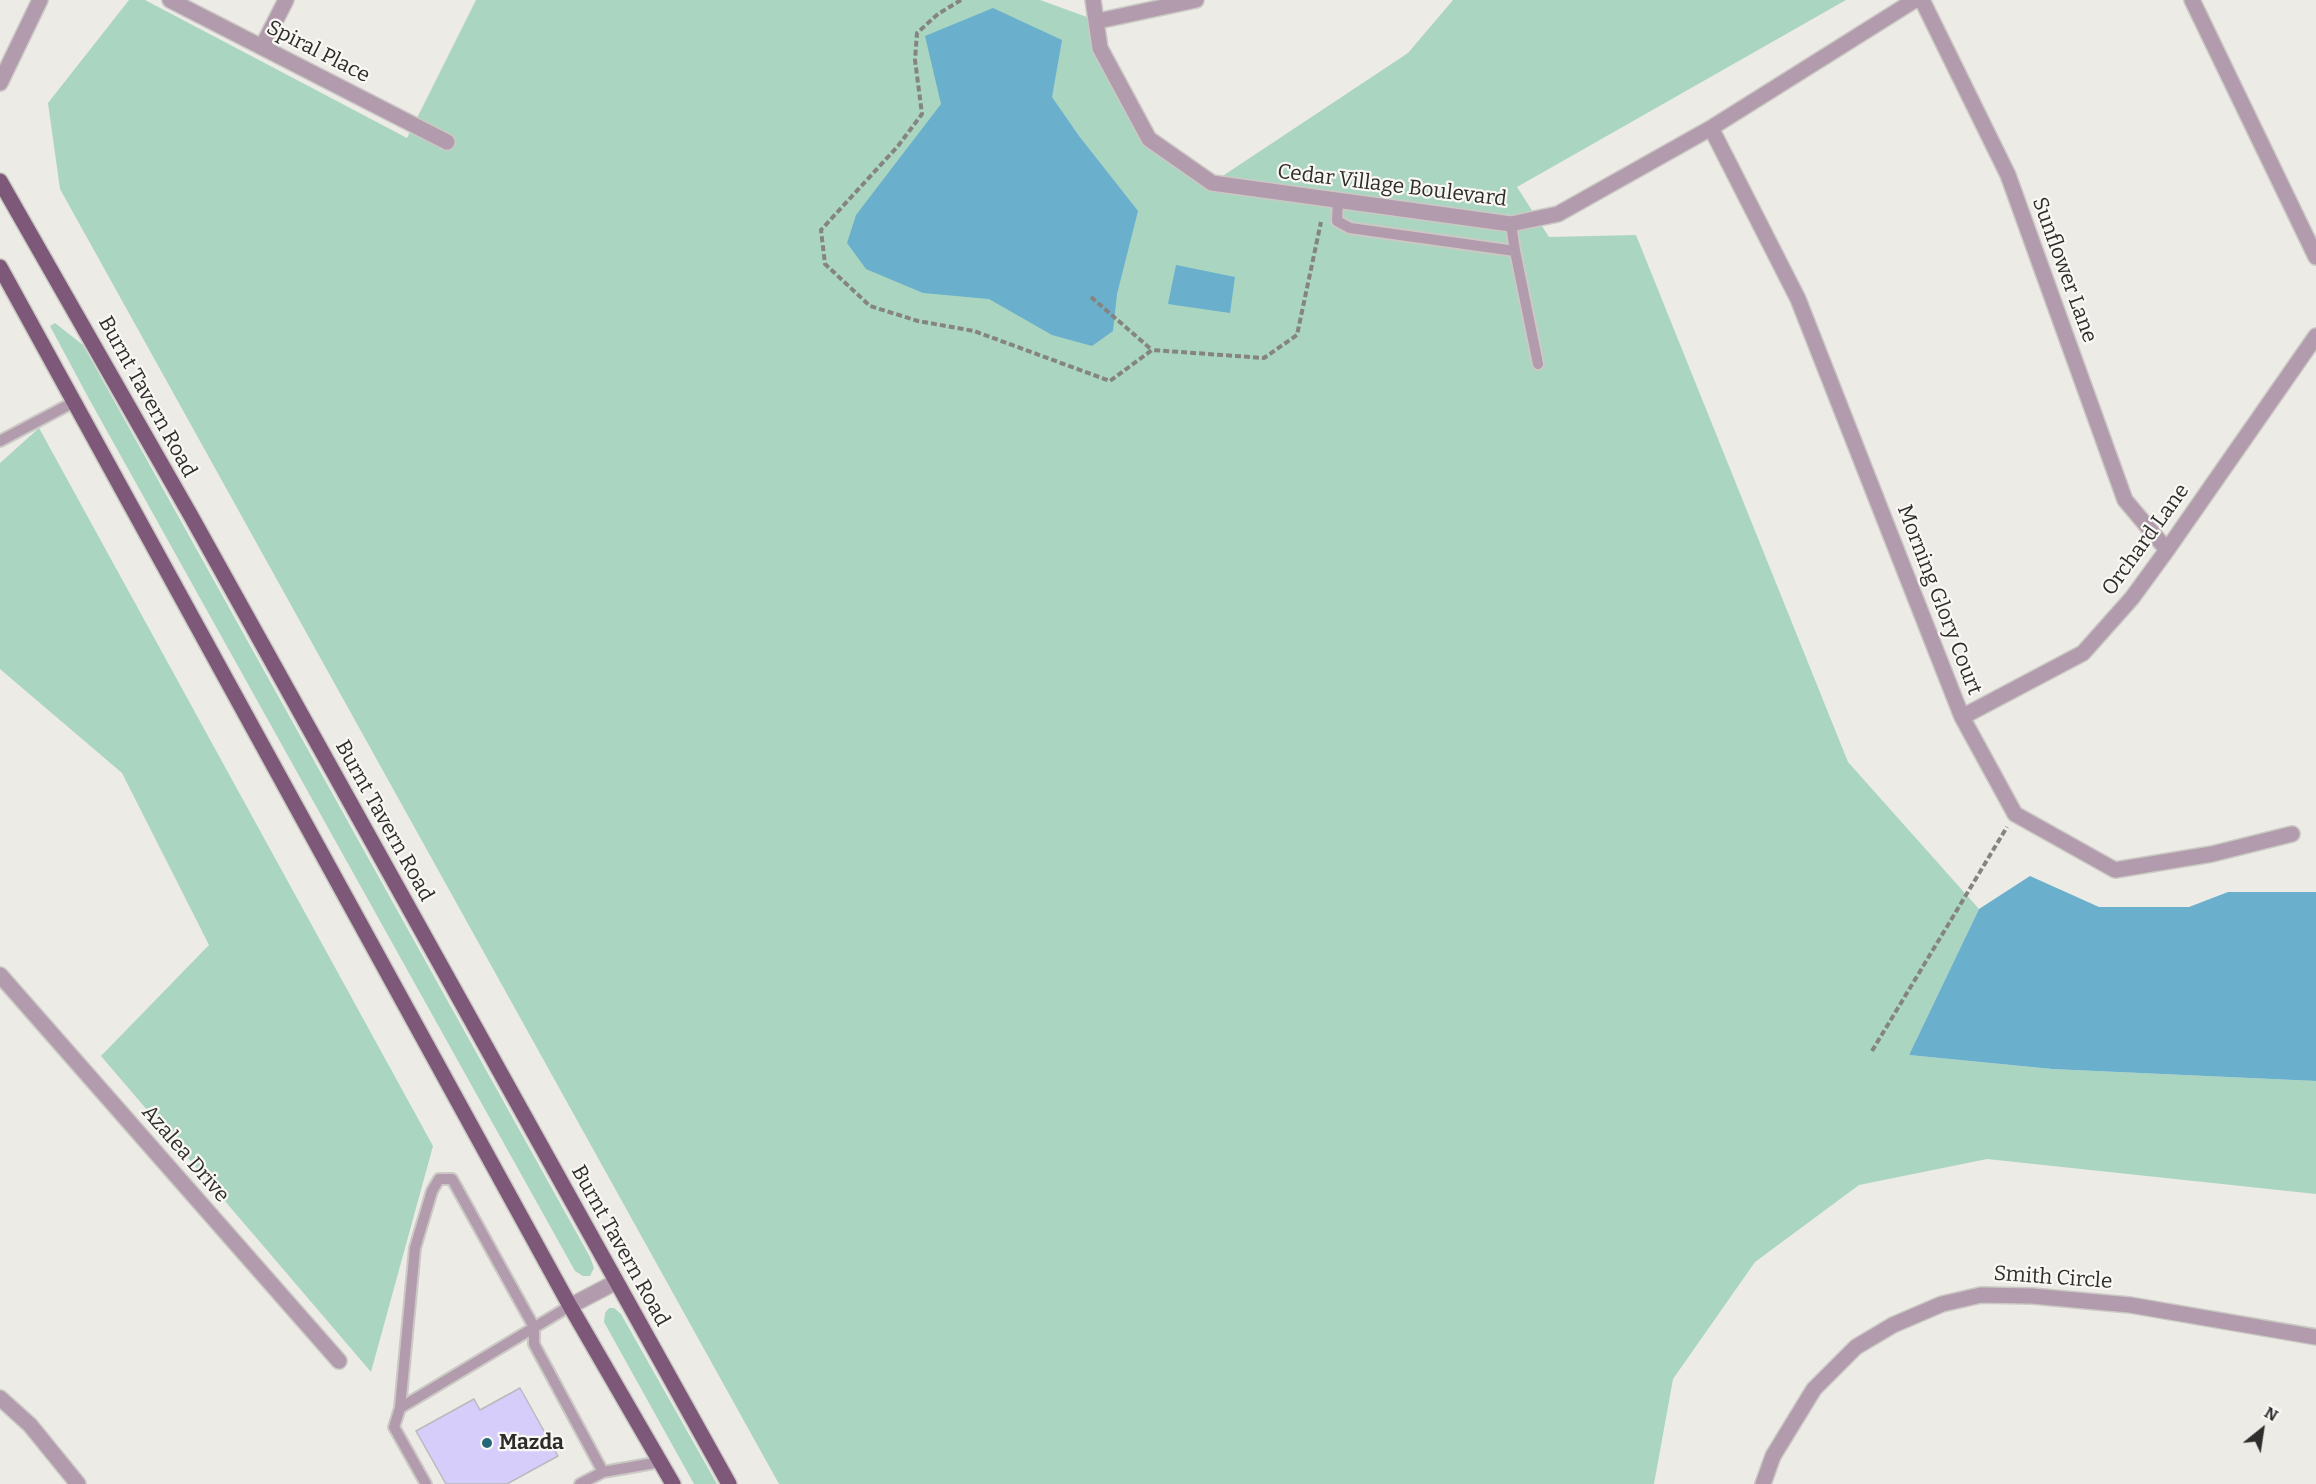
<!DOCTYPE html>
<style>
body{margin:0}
#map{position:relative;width:2316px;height:1484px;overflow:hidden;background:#edebe6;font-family:Bitter,serif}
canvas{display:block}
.north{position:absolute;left:2232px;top:1400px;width:60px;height:60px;-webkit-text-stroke:4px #faf8f4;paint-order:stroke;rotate:30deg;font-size:16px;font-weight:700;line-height:24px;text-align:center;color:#2e2d2b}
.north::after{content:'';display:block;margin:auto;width:21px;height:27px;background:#2e2d2b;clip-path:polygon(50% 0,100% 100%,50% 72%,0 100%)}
</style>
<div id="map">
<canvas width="2316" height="1484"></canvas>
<div class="north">N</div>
</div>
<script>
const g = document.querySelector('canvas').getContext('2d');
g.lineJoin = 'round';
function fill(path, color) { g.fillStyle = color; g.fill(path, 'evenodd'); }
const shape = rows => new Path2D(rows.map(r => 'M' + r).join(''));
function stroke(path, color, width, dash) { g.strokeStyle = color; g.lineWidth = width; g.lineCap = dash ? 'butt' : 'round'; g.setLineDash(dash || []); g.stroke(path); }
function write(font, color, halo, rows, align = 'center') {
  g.font = font + ' Bitter,serif'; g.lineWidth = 4.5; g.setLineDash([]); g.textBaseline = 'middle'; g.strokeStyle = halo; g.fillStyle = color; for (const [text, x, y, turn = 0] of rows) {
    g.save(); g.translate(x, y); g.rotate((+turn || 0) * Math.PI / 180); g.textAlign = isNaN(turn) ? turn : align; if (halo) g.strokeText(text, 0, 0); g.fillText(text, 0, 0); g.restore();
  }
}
const green = shape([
 [129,0,145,0,407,138,476,0,1040,0,1098,21,1100,48,1149,139,1212,183,1408,53,1453,0,1846,0,1517,187,1549,237,1636,235,1848,762,1979,909,1909,1055,2052,1069,2316,1081,2316,1194,1987,1159,1859,1185,1755,1262,1673,1379,1654,1484,779,1484,60,189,48,103],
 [55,323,83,345,590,1257,594,1268,590,1276,583,1276,575,1271,88,397,50,326],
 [39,428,433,1146,371,1372,101,1056,209,945,122,773,0,669,0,463],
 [609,1308,614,1308,621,1314,717,1484,694,1484,604,1322,605,1313]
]);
const water = shape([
 [993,8,1062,40,1052,97,1079,136,1138,211,1117,294,1113,331,1092,346,1052,335,989,299,923,293,866,269,847,243,856,215,941,104,925,36],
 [1176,265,1235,277,1230,313,1168,304],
 [2030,876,2099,907,2189,907,2228,892,2316,892,2316,1081,2052,1069,1909,1055,1979,909]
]);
const building = shape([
 [520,1388,558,1456,507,1484,446,1484,416,1431,474,1399,480,1410,520,1388]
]);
const path = shape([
 [961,0,938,14,917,33,915,60,922,114,898,146,821,230,825,264,870,306,918,321,974,331,1110,381,1152,350,1264,358,1297,335,1321,222],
 [1091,297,1152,350],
 [1872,1051,2007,827]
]);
const lane = shape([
 [1338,201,1337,221,1350,228,1515,251,1511,224],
 [1515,251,1538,364],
 [0,441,74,402],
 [400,1408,415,1248,432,1191,439,1179,452,1179,534,1327,534,1344,603,1472],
 [426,1484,394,1427,400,1408,570,1306],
 [580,1484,603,1472,660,1462]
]);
const street = shape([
 [170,0,447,142],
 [1093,0,1100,48,1149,139,1212,183,1511,224,1558,214,1711,128,1915,0],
 [1922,0,2008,175,2125,500,2167,550],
 [2192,0,2316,257],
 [1098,21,1196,0],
 [262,47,286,0],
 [0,83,40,0],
 [1711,128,1798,299,1962,717,2015,814,2115,870,2212,854,2292,834],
 [1962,717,2083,653,2132,598,2167,550,2316,336],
 [0,975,339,1361],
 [570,1306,616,1282],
 [0,1398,30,1425,78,1484],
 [1763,1484,1773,1456,1814,1389,1856,1347,1893,1325,1942,1304,1981,1295,2032,1296,2130,1305,2316,1337]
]);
const primary = shape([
 [0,181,191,516,729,1484],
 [0,267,570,1306,673,1484]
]);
const markers = [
 [487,1443,6,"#25677a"]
];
const streetNames = [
 ["Spiral Place",318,52,27],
 ["Cedar Village Boulevard",1392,186,7],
 ["Sunflower Lane",2064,270,70],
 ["Burnt Tavern Road",147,397,61],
 ["Orchard Lane",2146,540,-54],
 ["Morning Glory Court",1939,600,69],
 ["Burnt Tavern Road",384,821,61],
 ["Azalea Drive",185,1154,49],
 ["Burnt Tavern Road",620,1246,61],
 ["Smith Circle",2053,1278,4]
];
const poiNames = [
 ["Mazda",499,1443]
];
fill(green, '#aad5c1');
fill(water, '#6aafcc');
fill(building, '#d7cdfb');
stroke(building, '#bab9be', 1.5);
stroke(lane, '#cbc9c4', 14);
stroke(street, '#cbc9c4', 18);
stroke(primary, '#cbc9c4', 18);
stroke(path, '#858481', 4, [6, 3]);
stroke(lane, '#b19bad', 10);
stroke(street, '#b19bad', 15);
stroke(primary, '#7e5879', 15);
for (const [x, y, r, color] of markers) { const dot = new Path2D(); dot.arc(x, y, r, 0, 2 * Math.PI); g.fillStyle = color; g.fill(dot); stroke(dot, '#faf8f4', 2); }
write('21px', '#2e2d2b', '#faf8f4', streetNames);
write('bold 21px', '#2e2d2b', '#faf8f4', poiNames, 'left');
</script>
